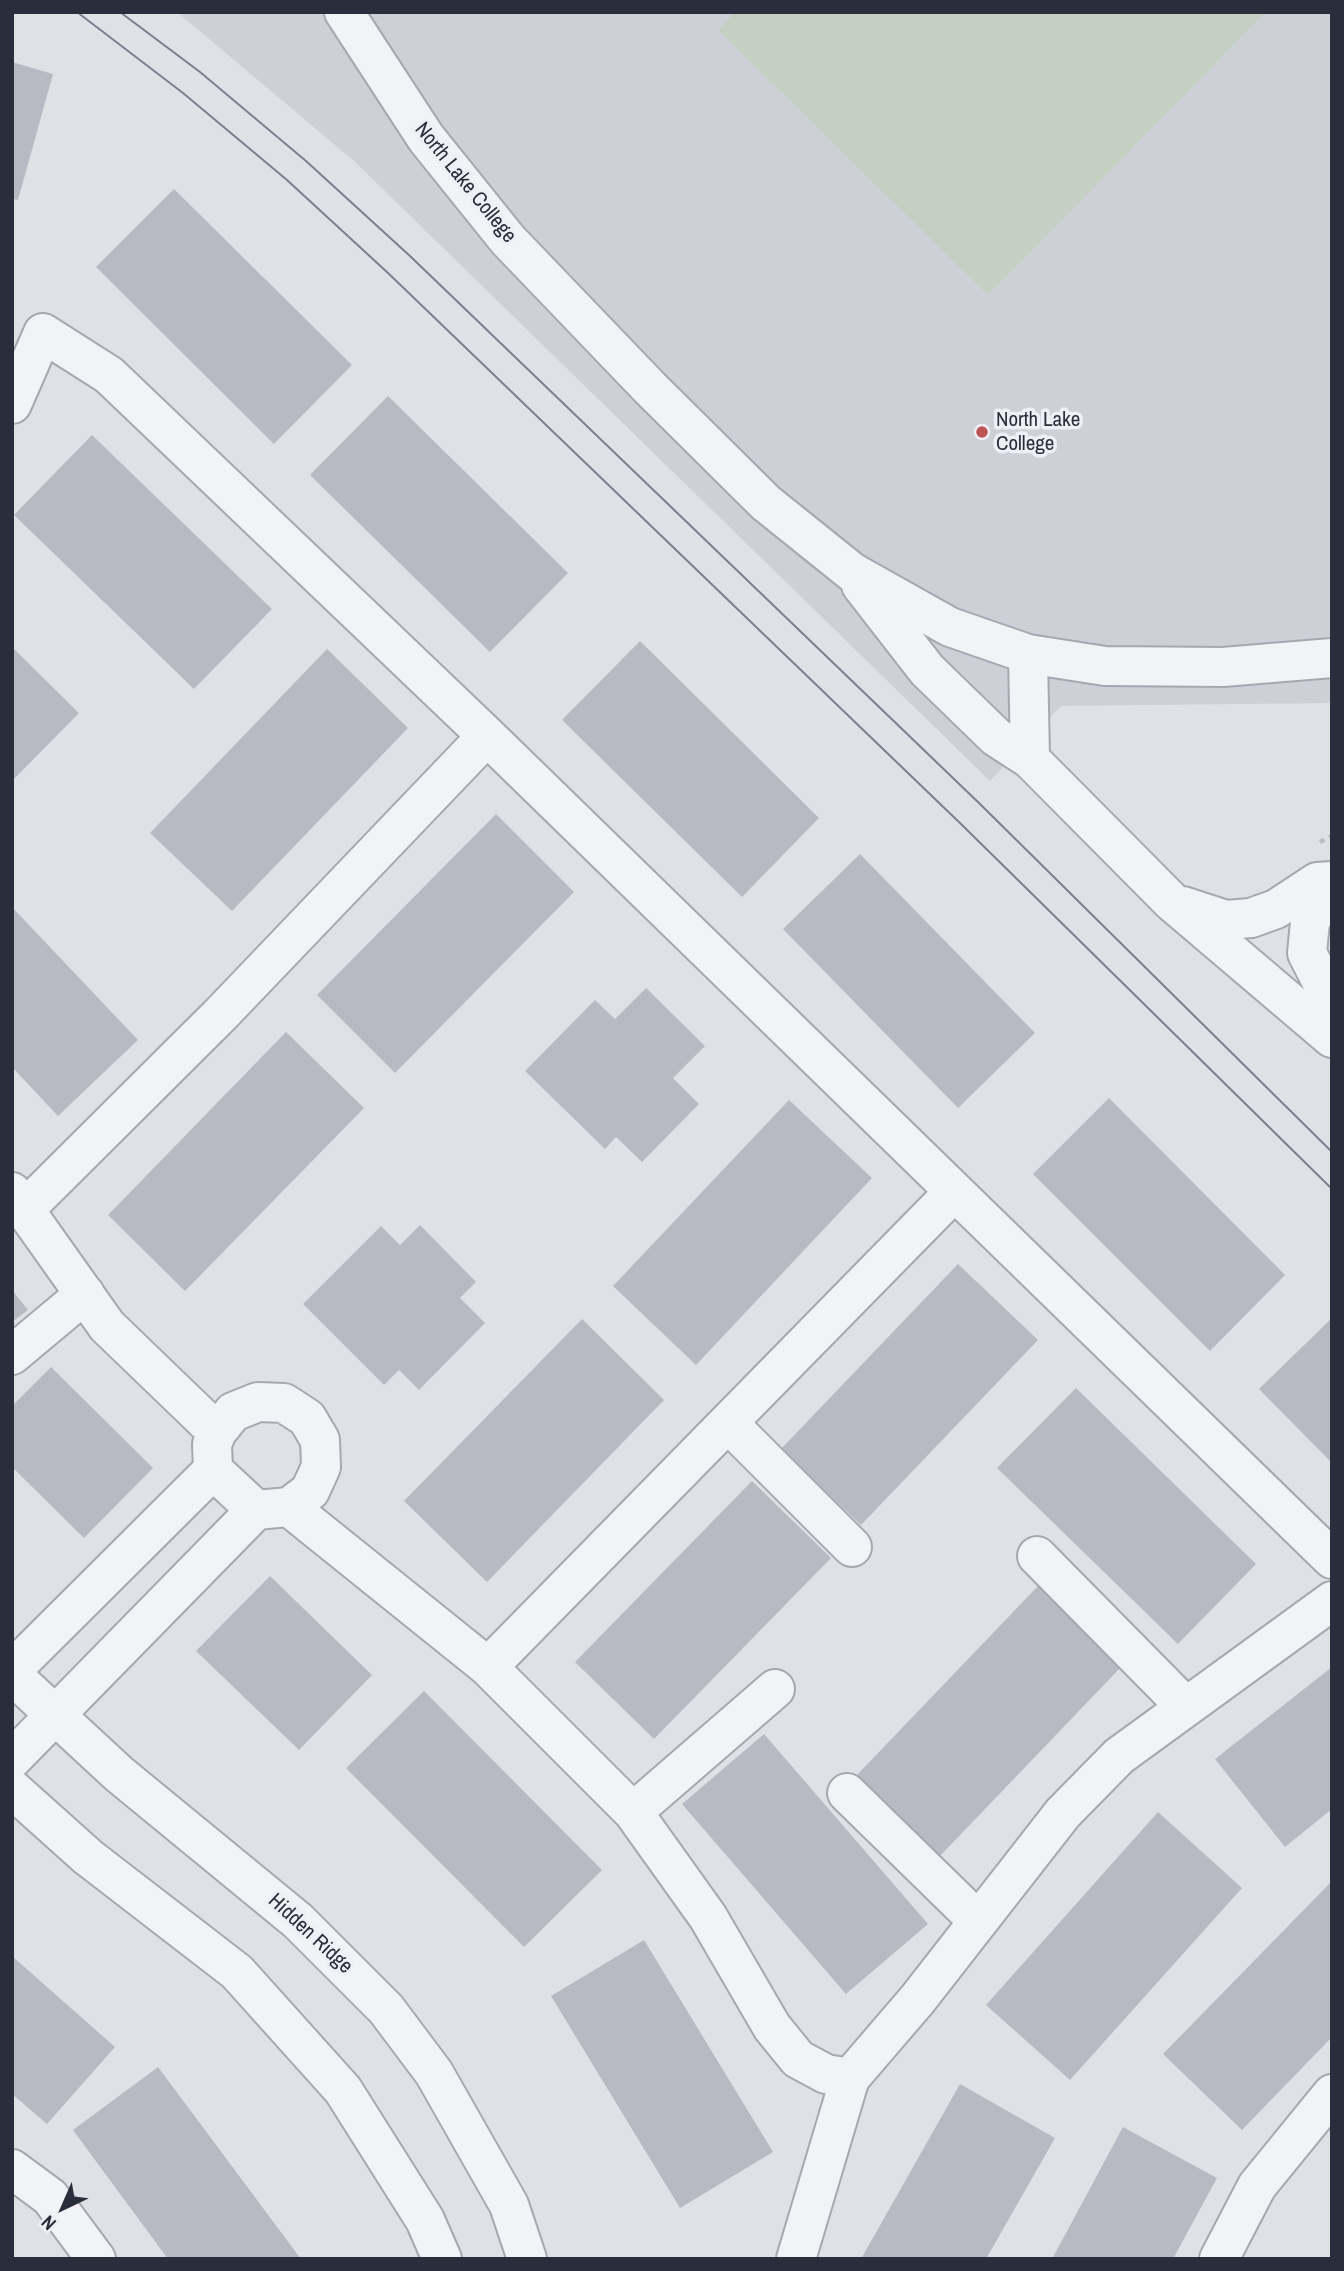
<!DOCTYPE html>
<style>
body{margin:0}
#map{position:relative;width:1344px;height:2271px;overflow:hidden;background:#e0e1e7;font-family:"Archivo Narrow",sans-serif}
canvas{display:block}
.frame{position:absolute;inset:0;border:14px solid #2a2e3c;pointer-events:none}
.north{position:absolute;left:28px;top:2173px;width:70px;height:70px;-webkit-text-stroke:5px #eff0f5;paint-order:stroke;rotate:224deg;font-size:19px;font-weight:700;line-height:28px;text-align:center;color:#2a2e3c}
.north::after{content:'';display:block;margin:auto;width:24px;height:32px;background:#2a2e3c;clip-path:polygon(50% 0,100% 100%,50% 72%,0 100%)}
</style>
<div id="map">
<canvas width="1344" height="2271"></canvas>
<div class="frame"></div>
<div class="north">N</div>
</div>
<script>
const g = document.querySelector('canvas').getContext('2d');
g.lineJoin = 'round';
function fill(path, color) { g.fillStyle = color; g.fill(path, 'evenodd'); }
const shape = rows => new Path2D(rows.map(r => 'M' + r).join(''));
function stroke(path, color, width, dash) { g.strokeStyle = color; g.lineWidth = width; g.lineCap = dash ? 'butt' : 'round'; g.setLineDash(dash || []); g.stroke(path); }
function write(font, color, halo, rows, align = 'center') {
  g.font = font + ' "Archivo Narrow",sans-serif'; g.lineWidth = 7; g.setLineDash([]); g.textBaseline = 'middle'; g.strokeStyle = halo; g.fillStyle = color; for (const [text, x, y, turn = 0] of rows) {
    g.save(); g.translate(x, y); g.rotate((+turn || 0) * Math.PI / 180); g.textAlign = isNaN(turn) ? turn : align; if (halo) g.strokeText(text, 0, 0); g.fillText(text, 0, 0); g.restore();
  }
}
const built = shape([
 [177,12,1332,12,1332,703,1061,706,990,781,354,161]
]);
const green = shape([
 [735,12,1266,12,988,295,718,30]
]);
const building = shape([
 [12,62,53,74,18,200,12,199],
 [174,189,352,365,274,444,96,267],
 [388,396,568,573,490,652,310,475],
 [92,435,272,609,194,689,14,515],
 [640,641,819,818,742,897,562,720],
 [12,647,79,713,12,781],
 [327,649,408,728,232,911,150,833],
 [496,814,574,892,395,1073,317,995],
 [860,854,1035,1033,958,1108,783,929],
 [12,907,138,1040,58,1116,12,1067],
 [646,988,705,1046,673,1078,699,1104,642,1162,616,1137,605,1149,525,1071,595,1000,615,1019],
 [286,1032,364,1108,185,1291,108,1215],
 [1109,1098,1285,1275,1210,1351,1033,1174],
 [789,1100,872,1178,696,1365,613,1286],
 [420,1225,476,1282,460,1298,485,1323,419,1390,399,1370,384,1385,303,1304,381,1226,400,1245],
 [958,1264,1038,1340,861,1525,781,1449],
 [12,1290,28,1310,12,1322],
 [1332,1318,1332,1463,1259,1389],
 [582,1319,664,1400,487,1582,404,1501],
 [51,1367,153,1468,84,1538,12,1467,12,1406],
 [1076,1388,1256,1564,1178,1644,997,1468],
 [752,1481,831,1558,654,1739,575,1662],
 [270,1576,372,1675,299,1750,196,1651],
 [1038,1586,1122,1666,940,1856,856,1776],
 [1332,1667,1332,1809,1285,1847,1215,1759],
 [424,1691,602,1870,524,1947,346,1768],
 [764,1734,928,1924,846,1994,682,1804],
 [1158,1812,1242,1888,1070,2080,986,2005],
 [1332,1881,1332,2037,1242,2130,1163,2054],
 [644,1940,773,2152,680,2208,551,1996],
 [12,1956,115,2047,47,2124,12,2094],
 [158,2067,301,2259,168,2259,73,2130],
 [960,2084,1055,2138,986,2259,861,2259],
 [1123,2127,1217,2178,1173,2259,1052,2259]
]);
const path = shape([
 [1320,842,1332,836]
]);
const minor = shape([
 [344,12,426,138,508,240,650,388,766,503,852,572,950,627,1028,654,1105,666,1223,667,1332,658],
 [12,404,43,333,109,375,487,736,1332,1559],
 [861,585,927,670,996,737,1030,759,1172,902,1332,1038],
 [1028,654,1030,759],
 [1332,892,1325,895,1310,922,1307,953,1332,1002],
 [1183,906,1226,920,1251,918,1276,909,1317,882,1332,881],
 [12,1192,107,1326,217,1432],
 [25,1209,221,1014,487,736],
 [12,1355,85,1294],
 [728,1423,852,1547],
 [289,1507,488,1667,954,1192],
 [1037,1556,1186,1707],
 [488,1667,633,1812,708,1917,772,2027,798,2059,826,2074,850,2078],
 [12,1670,213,1470],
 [12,1675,119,1774,298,1921,386,2009,434,2073,509,2205,527,2259],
 [12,1759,256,1510,289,1507,310,1491,321,1467,320,1440,307,1418,284,1403,258,1402,233,1412,217,1432,212,1444,213,1470,256,1510],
 [12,1789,88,1857,237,1972,343,2090,425,2220,442,2259],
 [847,1793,978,1921],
 [633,1812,775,1689],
 [12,2169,50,2197,96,2259],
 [796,2259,850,2078,917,2000,1063,1813,1119,1756,1332,1601],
 [1219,2259,1257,2186,1332,2094]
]);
const tram = shape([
 [77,12,183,93,287,180,388,273,961,824,1332,1189],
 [120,12,200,72,306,161,410,256,980,804,1332,1152]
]);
const markers = [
 [982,432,7,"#be5353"]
];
const streetNames = [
 ["North Lake College",465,183,51],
 ["Hidden Ridge",310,1934,43]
];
const poiNames = [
 ["North Lake",996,420],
 ["College",996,444]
];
fill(built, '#ced0d8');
fill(green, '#c3d0c2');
fill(building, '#b8bac3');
stroke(minor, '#a6a8b0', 42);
stroke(path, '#babcc2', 4.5, [5, 5]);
stroke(minor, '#f2f3f6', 38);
stroke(tram, '#7b7f8f', 2);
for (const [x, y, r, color] of markers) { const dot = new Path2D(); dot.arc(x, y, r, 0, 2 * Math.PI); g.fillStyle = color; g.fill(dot); stroke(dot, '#eff0f5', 2.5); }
write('21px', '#2a2e3c', '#eff0f5', streetNames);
write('21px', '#2a2e3c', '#eff0f5', poiNames, 'left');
</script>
